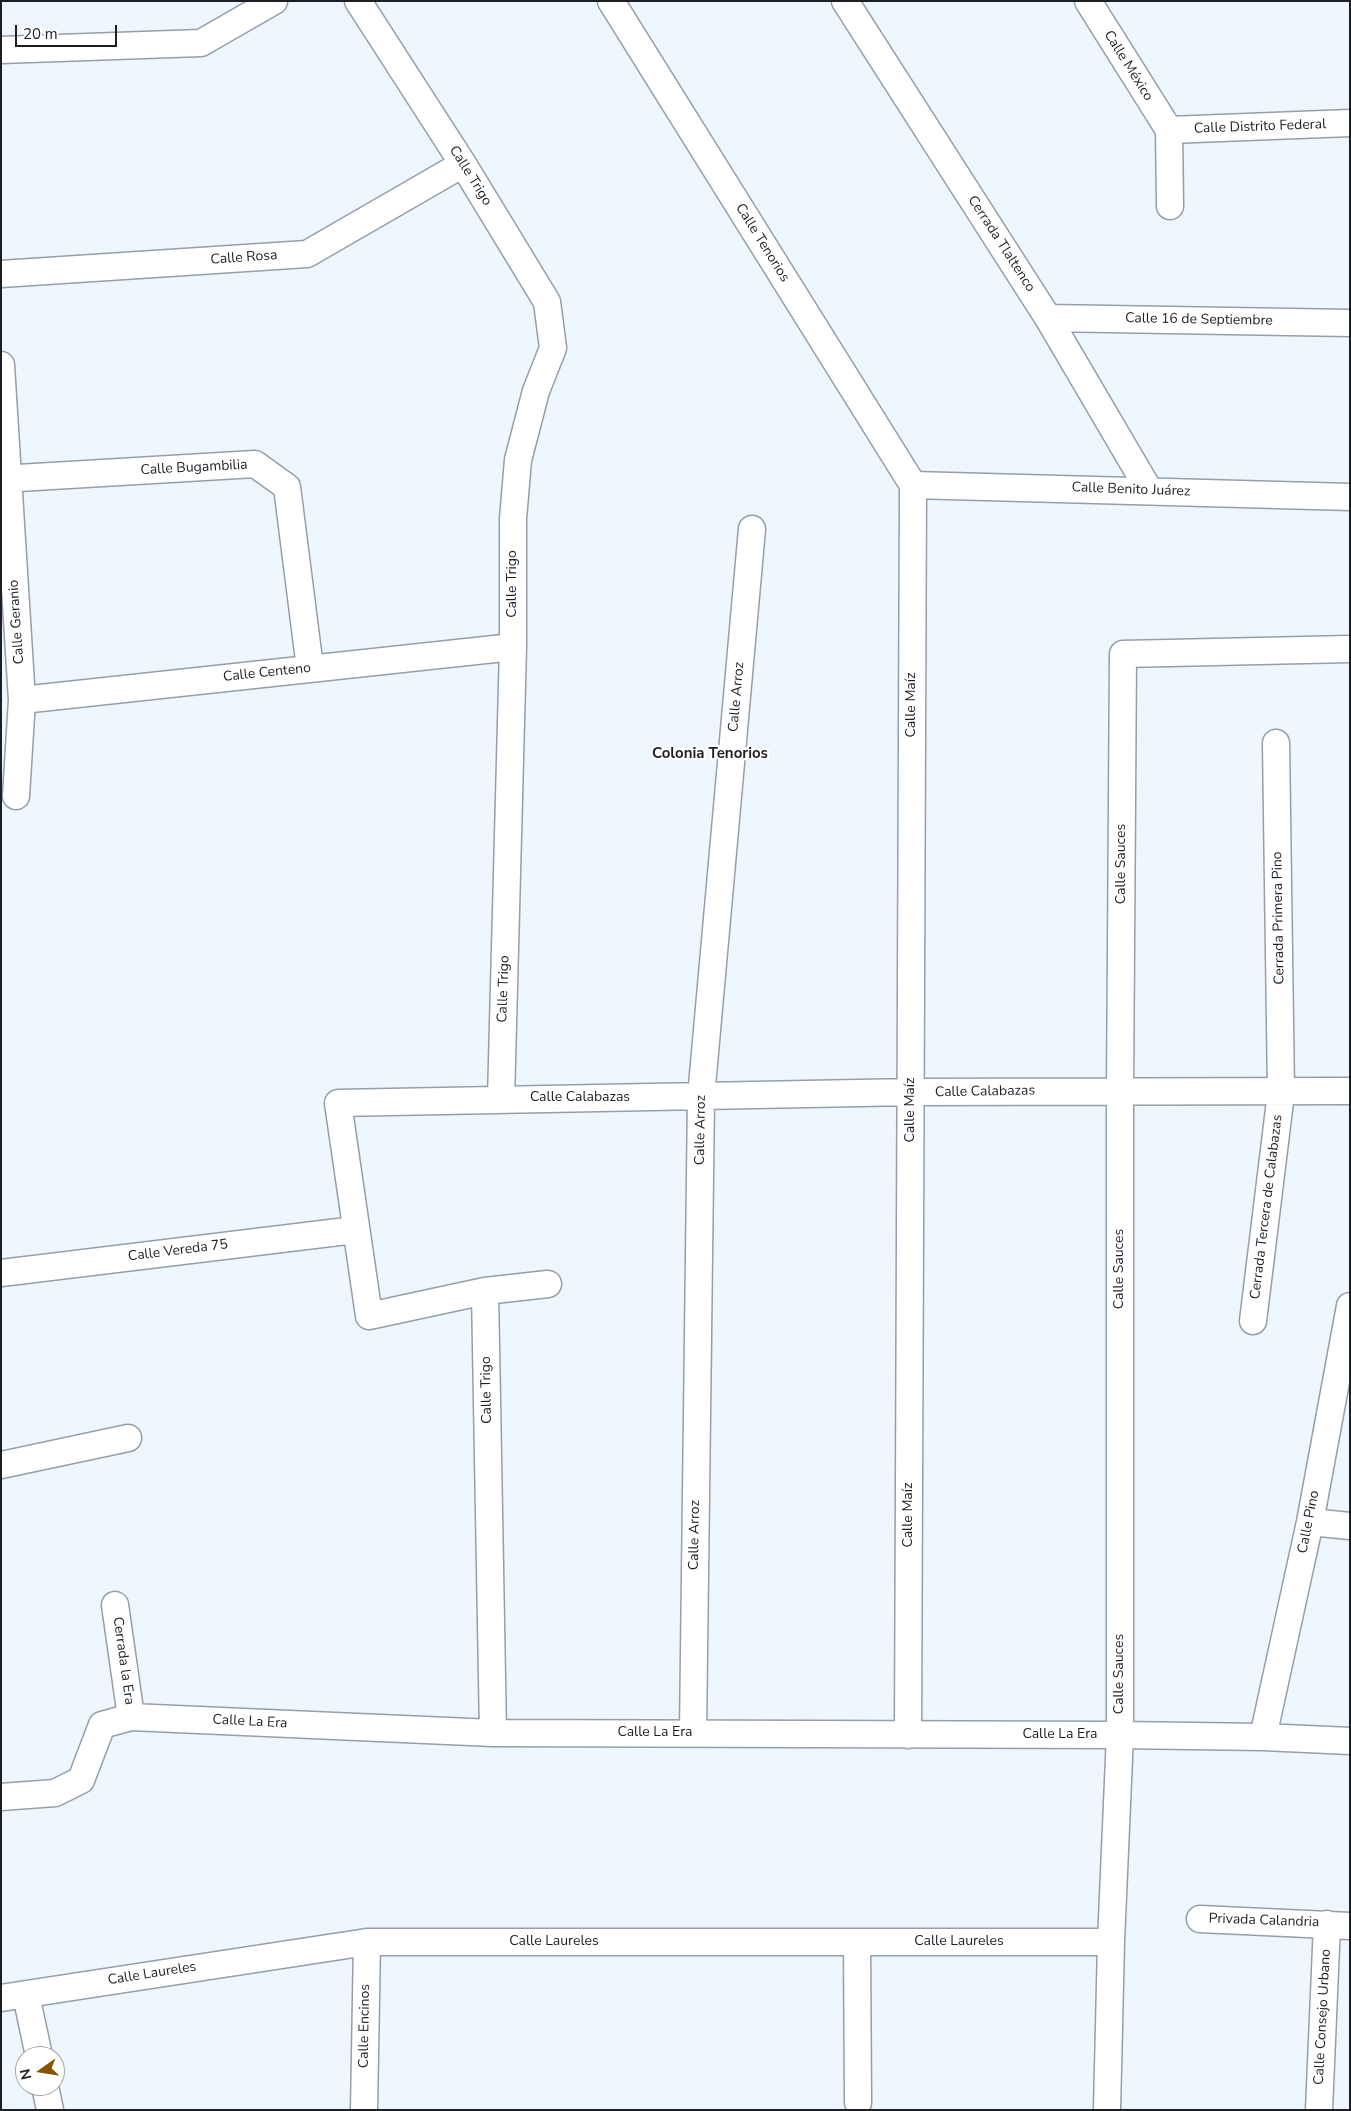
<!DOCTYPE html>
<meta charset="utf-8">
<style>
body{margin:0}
#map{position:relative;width:1351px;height:2111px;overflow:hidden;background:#eef6fe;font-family:"Nunito Sans",sans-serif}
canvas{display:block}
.frame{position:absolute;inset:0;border:2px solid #1c2025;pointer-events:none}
.north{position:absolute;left:15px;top:2046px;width:50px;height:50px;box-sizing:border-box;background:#fff;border:1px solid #a4a6a8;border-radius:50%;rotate:257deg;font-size:14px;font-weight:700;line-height:20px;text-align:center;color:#1c2025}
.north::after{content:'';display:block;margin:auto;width:18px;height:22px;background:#885300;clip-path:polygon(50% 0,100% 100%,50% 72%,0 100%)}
.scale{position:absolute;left:15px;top:25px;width:102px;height:22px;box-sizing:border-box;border:2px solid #1c2025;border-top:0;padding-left:6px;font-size:15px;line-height:18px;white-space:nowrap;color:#1c2025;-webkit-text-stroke:4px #fff;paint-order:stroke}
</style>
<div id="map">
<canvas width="1351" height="2111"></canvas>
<div class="frame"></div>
<div class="north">N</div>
<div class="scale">20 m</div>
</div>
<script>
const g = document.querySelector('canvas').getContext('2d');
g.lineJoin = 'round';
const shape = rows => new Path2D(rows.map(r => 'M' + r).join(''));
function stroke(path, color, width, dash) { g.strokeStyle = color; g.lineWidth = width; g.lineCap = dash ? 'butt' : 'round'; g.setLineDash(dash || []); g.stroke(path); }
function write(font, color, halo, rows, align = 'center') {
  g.font = font + ' "Nunito Sans",sans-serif'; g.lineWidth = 4.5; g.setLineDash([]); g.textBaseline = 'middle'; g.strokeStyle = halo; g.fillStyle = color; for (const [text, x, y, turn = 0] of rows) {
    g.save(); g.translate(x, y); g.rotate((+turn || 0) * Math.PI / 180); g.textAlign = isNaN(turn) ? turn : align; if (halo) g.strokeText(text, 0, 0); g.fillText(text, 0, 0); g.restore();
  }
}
const street = shape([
 [358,1,463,164,547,302,553,348,536,391,518,460,513,519,513,647,501,1099],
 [611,1,913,485],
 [845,1,1048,318,1149,490],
 [1088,1,1169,130],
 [1,50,201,43,274,1],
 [1169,130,1350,123],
 [1169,130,1170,206],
 [1,274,307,254,463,164],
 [1048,318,1350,323],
 [1,365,22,700,16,796],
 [1,479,255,464,287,487,310,668],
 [913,485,1350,497],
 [22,700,513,647],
 [1,1273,355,1230],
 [548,1284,485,1291,369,1316,338,1103,911,1092,1350,1091],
 [485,1291,493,1733],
 [1253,1321,1281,1093,1276,743],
 [1,1465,128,1438],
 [1310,1522,1350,1526],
 [115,1605,131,1717],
 [693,1733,701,1097,752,529],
 [908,1735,913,485],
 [1263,1737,1310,1522,1350,1306],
 [1,1797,55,1793,81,1780,102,1725,131,1717,493,1733,1120,1735,1263,1737,1350,1741],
 [1200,1919,1350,1926],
 [857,1942,858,2103],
 [26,1995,39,2056],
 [1,1998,367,1942,1111,1942],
 [45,2086,50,2110],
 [364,2110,367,1942],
 [1107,2110,1111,1942,1120,1735,1120,1091,1123,654,1350,649],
 [1319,2110,1327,1924]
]);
const streetNames = [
 ["Calle México",1128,66,58],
 ["Calle Distrito Federal",1260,127,-2],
 ["Calle Trigo",470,176,58],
 ["Calle Tenorios",762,243,58],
 ["Cerrada Tlaltenco",1001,244,57],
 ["Calle Rosa",244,258,-4],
 ["Calle 16 de Septiembre",1199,320,1],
 ["Calle Bugambilia",194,468,-3],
 ["Calle Benito Juárez",1131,490,2],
 ["Calle Trigo",513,584,-90],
 ["Calle Geranio",17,622,-94],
 ["Calle Centeno",267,673,-6],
 ["Calle Arroz",737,697,-85],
 ["Calle Maíz",912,705,-90],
 ["Calle Sauces",1122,864,-90],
 ["Cerrada Primera Pino",1279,918,-91],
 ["Calle Trigo",504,989,-88],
 ["Calle Calabazas",985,1092,-1],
 ["Calle Calabazas",580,1098],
 ["Calle Maíz",911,1110,-90],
 ["Calle Arroz",701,1130,-89],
 ["Cerrada Tercera de Calabazas",1267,1207,-83],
 ["Calle Vereda 75",178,1251,-7],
 ["Calle Sauces",1120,1269,-90],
 ["Calle Trigo",487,1390,-91],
 ["Calle Maíz",909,1515,-90],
 ["Calle Pino",1309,1522,-79],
 ["Calle Arroz",695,1535,-89],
 ["Cerrada la Era",123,1661,82],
 ["Calle Sauces",1120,1674,-90],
 ["Calle La Era",250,1722,3],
 ["Calle La Era",655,1733],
 ["Calle La Era",1060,1735],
 ["Privada Calandria",1264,1921,2],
 ["Calle Laureles",554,1942],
 ["Calle Laureles",959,1942],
 ["Calle Laureles",152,1974,-9],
 ["Calle Consejo Urbano",1323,2017,-87],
 ["Calle Encinos",365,2026,-89]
];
const neighbourhoodNames = [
 ["Colonia Tenorios",710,754]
];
stroke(street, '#949fab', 29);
stroke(street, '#fff', 26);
write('14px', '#1c2025', '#fff', streetNames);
write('bold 15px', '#1c2025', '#fff', neighbourhoodNames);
</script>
